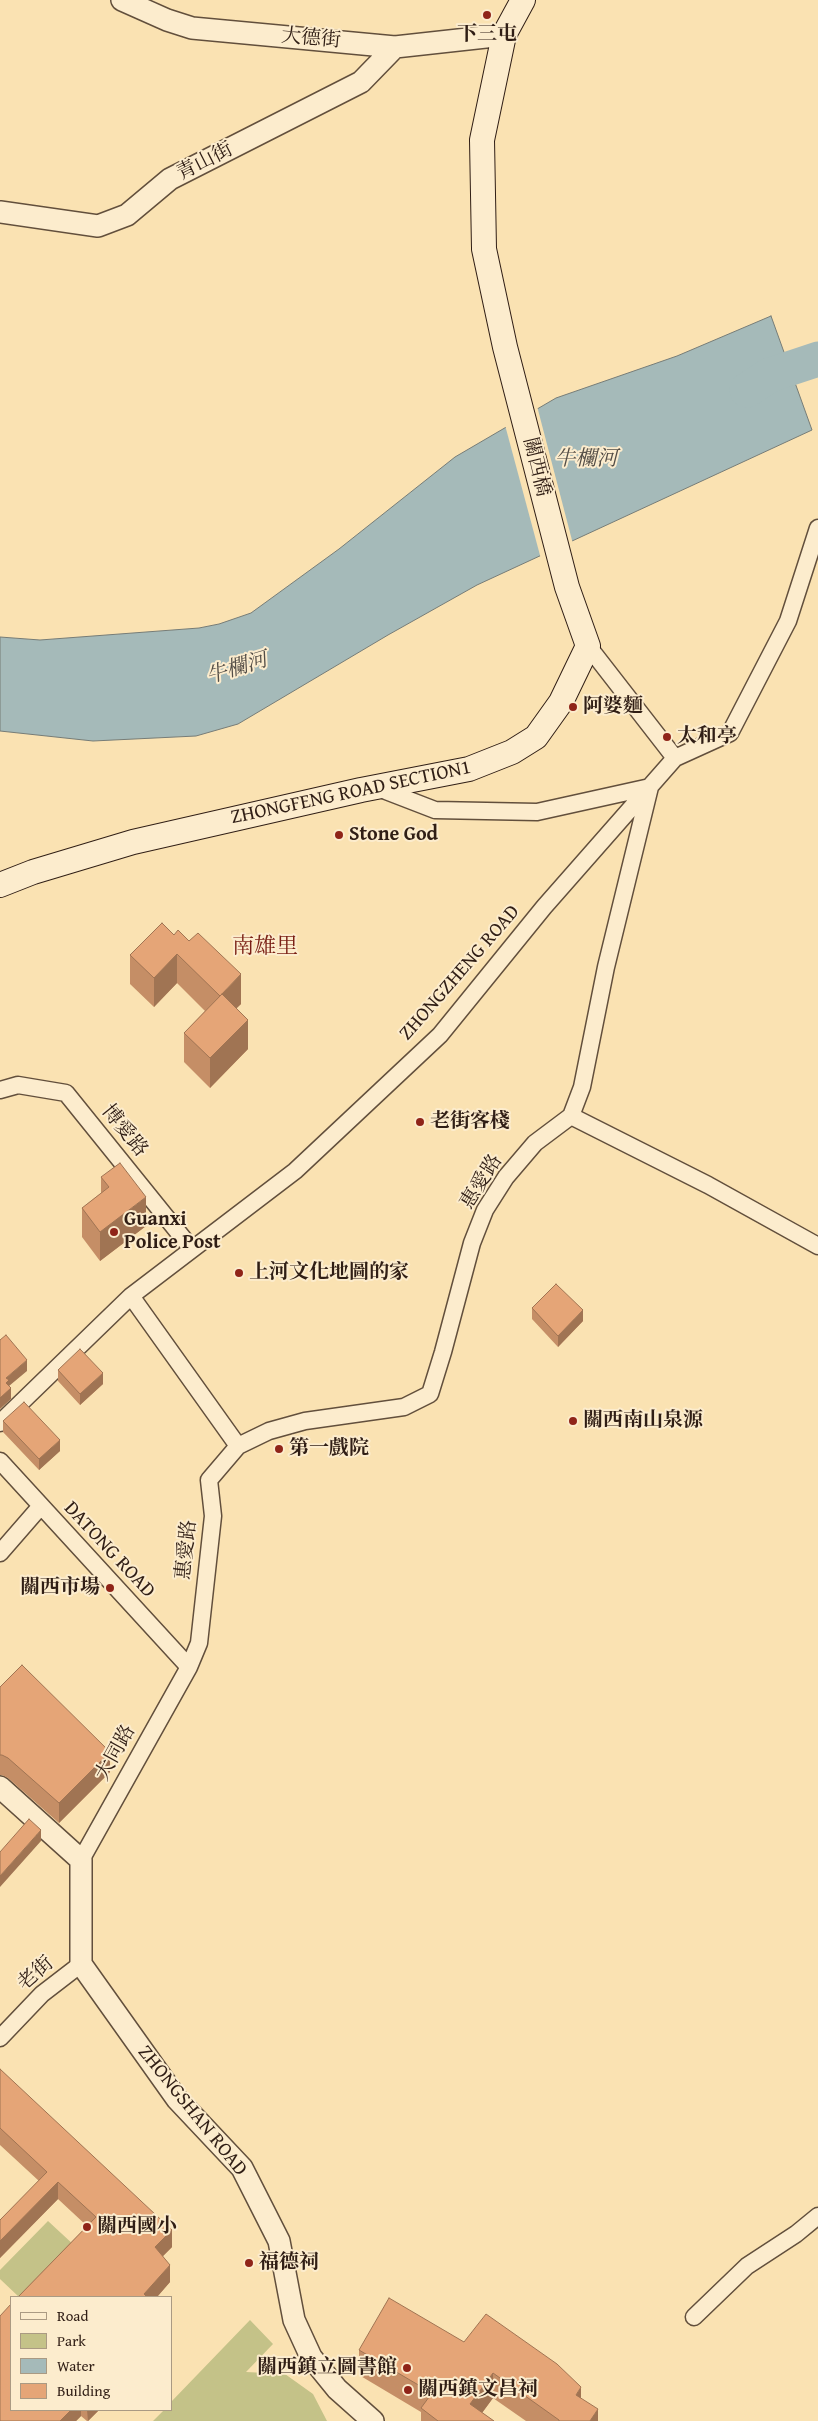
<!DOCTYPE html>
<meta charset="utf-8">
<style>
body{margin:0}
#map{position:relative;width:818px;height:2421px;overflow:hidden;background:#fae2b2;font-family:"Gentium Book Plus",serif}
canvas{display:block}
.legend{position:absolute;left:10px;top:2296px;width:162px;height:115px;box-sizing:border-box;background:#fceccd;border:1px solid #aa9a83;margin:0;padding:6px 9px;list-style:none;font-size:15px;color:#301e15}
.legend li{display:flex;align-items:center;gap:10px;height:25px}
.legend b{width:25px;border:1px solid #aa9a83}
</style>
<div id="map">
<canvas width="818" height="2421"></canvas>
<ul class="legend">
<li><b style="height:6px;background:#fceccd"></b>Road</li>
<li><b style="height:14px;background:#c4c288"></b>Park</li>
<li><b style="height:14px;background:#a5bab9"></b>Water</li>
<li><b style="height:14px;background:#e5a577"></b>Building</li>
</ul>
</div>
<script>
const g = document.querySelector('canvas').getContext('2d');
g.lineJoin = 'round';
function fill(path, color) { g.fillStyle = color; g.fill(path, 'evenodd'); }
const shape = rows => new Path2D(rows.map(r => 'M' + r).join(''));
function stroke(path, color, width, dash) { g.strokeStyle = color; g.lineWidth = width; g.lineCap = dash ? 'butt' : 'round'; g.setLineDash(dash || []); g.stroke(path); }
function write(font, color, halo, rows, align = 'center') {
  g.font = font + ' "Gentium Book Plus","Noto Serif TC",serif'; g.lineWidth = 4; g.setLineDash([]); g.textBaseline = 'middle'; g.strokeStyle = halo; g.fillStyle = color; for (const [text, x, y, turn = 0] of rows) {
    g.save(); g.translate(x, y); g.rotate((+turn || 0) * Math.PI / 180); g.textAlign = isNaN(turn) ? turn : align; if (halo) g.strokeText(text, 0, 0); g.fillText(text, 0, 0); g.restore();
  }
}
const green = shape([
 [48,2221,75,2246,19,2297,0,2279,0,2270],
 [250,2320,273,2344,246,2372,285,2374,313,2394,327,2421,153,2421,164,2410,171,2410,171,2402]
]);
const water = shape([
 [771,316,812,430,477,585,388,635,238,724,196,736,93,741,0,731,0,637,40,640,199,628,219,624,251,613,339,549,455,457,556,398,677,356,771,316]
]);
const pier = shape([
 [537,406,573,544,541,559,505,425]
]);
const river = shape([
 [747,390,770,375,818,359]
]);
const minor = shape([
 [588,646,675,758],
 [0,1090,18,1085,66,1093,191,1248],
 [571,1116,708,1185,818,1246],
 [131,1296,238,1446,269,1431,305,1421,404,1407,430,1394,443,1352,472,1243,485,1210,506,1177,535,1143,571,1116,582,1087,606,967,650,787,537,812,435,810,378,788],
 [0,1423,131,1296,295,1171,440,1035,544,907,675,758,730,733,788,621,818,528],
 [0,1461,189,1667],
 [0,1553,40,1507],
 [81,1860,189,1667,199,1643,213,1516,209,1480,238,1446],
 [0,2038,42,1994,81,1964],
 [694,2317,747,2266,796,2234,818,2216]
]);
const tertiary = shape([
 [122,0,167,20,192,28,395,47,504,35],
 [0,212,98,226,127,215,170,179,361,82,395,47],
 [0,1787,81,1860,81,1964,177,2099,242,2168,279,2241,294,2320,311,2357,337,2389,373,2421]
]);
const secondary = shape([
 [0,885,33,872,133,842,361,790,469,769,512,752,536,737,561,702,588,646,567,587,505,347,484,249,482,140,504,35,523,0]
]);
const wall = shape([
 [162,923,241,1004,236,1008,248,1049,210,1088,184,1062,184,1033,205,1011,177,983,154,1007,130,984,130,955],
 [101,1177,146,1226,100,1261,82,1237,82,1208,101,1193],
 [532,1308,583,1321,558,1347,532,1319],
 [58,1370,103,1384,80,1405,58,1381],
 [3,1421,60,1451,39,1470,3,1432],
 [0,1687,110,1772,59,1823,8,1778,2,1775,0,1775],
 [0,2069,172,2247,163,2256,170,2282,157,2297,18,2297,87,2226,58,2199,0,2258,0,2220,39,2181,0,2145],
 [464,2342,581,2398,598,2421,526,2421,493,2398,482,2413,494,2421,421,2421,421,2412,359,2375,359,2350],
 [11,2410,99,2410,88,2421,87,2421,81,2416,76,2421,0,2421]
]);
const shadedWall = shape([
 [177,954,177,983,154,1007,154,978],
 [241,974,241,1004,220,1025,220,996],
 [248,1020,248,1049,210,1088,210,1058],
 [146,1197,146,1226,100,1261,100,1232],
 [583,1310,583,1321,558,1347,558,1336],
 [27,1360,27,1371,9,1386,11,1388,11,1399,0,1409,0,1398,6,1378],
 [103,1373,103,1384,80,1405,80,1394],
 [60,1440,60,1451,39,1470,39,1459],
 [110,1752,110,1772,59,1823,59,1803],
 [41,1830,41,1841,0,1887,0,1876],
 [58,2182,58,2199,0,2258,0,2241],
 [172,2230,172,2247,155,2264,155,2247],
 [170,2265,170,2282,157,2297,144,2297,144,2294],
 [493,2373,493,2398,476,2421,470,2404],
 [581,2387,581,2412,576,2395],
 [598,2409,598,2421,590,2421],
 [71,2410,81,2410,81,2416,76,2421,60,2421],
 [87,2410,99,2410,88,2421]
]);
const building = shape([
 [162,923,174,935,178,930,189,941,198,933,241,974,220,996,177,954,154,978,130,955,162,923],
 [222,994,248,1020,210,1058,184,1033,222,994],
 [120,1163,146,1197,100,1232,82,1208,109,1187,101,1177,120,1163],
 [556,1284,583,1310,558,1336,532,1308,556,1284],
 [6,1335,27,1360,6,1378,9,1380,6,1383,11,1388,0,1398,0,1340,6,1335],
 [80,1349,103,1373,80,1394,58,1370,80,1349],
 [24,1402,60,1440,39,1459,3,1421,24,1402],
 [22,1665,110,1752,59,1803,8,1758,2,1755,0,1755,0,1687,22,1665],
 [29,1819,41,1830,0,1876,0,1852,29,1819],
 [0,2069,172,2230,155,2247,170,2265,144,2294,147,2297,18,2297,96,2217,58,2182,0,2241,0,2220,47,2172,0,2128,0,2069],
 [389,2298,464,2342,486,2314,557,2364,581,2387,576,2395,598,2409,590,2421,559,2421,559,2420,493,2373,470,2404,494,2421,438,2421,421,2408,432,2393,359,2350,389,2298],
 [11,2304,11,2410,71,2410,60,2421,0,2421,0,2316,11,2304]
]);
const markers = [
 [487,15,5,"#8f2418"],
 [573,707,5,"#8f2418"],
 [667,737,5,"#8f2418"],
 [339,835,5,"#8f2418"],
 [420,1122,5,"#8f2418"],
 [114,1232,5,"#8f2418"],
 [239,1273,5,"#8f2418"],
 [573,1421,5,"#8f2418"],
 [279,1449,5,"#8f2418"],
 [110,1588,5,"#8f2418"],
 [87,2227,5,"#8f2418"],
 [249,2263,5,"#8f2418"],
 [407,2368,5,"#8f2418"],
 [408,2390,5,"#8f2418"]
];
const poiNames = [
 ["下三屯",487,35,"center"],
 ["阿婆麵",583,707],
 ["太和亭",677,737],
 ["Stone God",349,835],
 ["老街客棧",430,1122],
 ["Guanxi",124,1220],
 ["Police Post",124,1243],
 ["上河文化地圖的家",249,1273],
 ["關西南山泉源",583,1421],
 ["第一戲院",289,1449],
 ["關西市場",100,1588,"right"],
 ["關西國小",97,2227],
 ["福德祠",259,2263],
 ["關西鎮立圖書館",397,2368,"right"],
 ["關西鎮文昌祠",418,2390]
];
const streetNames = [
 ["大德街",311,39,5],
 ["青山街",205,162,-27],
 ["關西橋",536,467,76],
 ["ZHONGFENG ROAD SECTION1",351,793,-12],
 ["ZHONGZHENG ROAD",460,973,-49],
 ["博愛路",124,1131,51],
 ["惠愛路",482,1182,-58],
 ["DATONG ROAD",109,1550,47],
 ["惠愛路",187,1550,-84],
 ["大同路",116,1753,-61],
 ["老街",36,1974,-41],
 ["ZHONGSHAN ROAD",192,2111,51]
];
const waterNames = [
 ["牛欄河",586,460],
 ["牛欄河",237,669,-17]
];
const quarterNames = [
 ["南雄里",265,947]
];
fill(green, '#c4c288');
fill(water, '#a5bab9');
stroke(water, '#767c77', 1);
fill(pier, '#fae2b2');
stroke(river, '#a5bab9', 35);
stroke(minor, '#624f3c', 19);
stroke(tertiary, '#624f3c', 24);
stroke(secondary, '#301e15', 26);
stroke(minor, '#fceccd', 16);
stroke(tertiary, '#fceccd', 21);
stroke(secondary, '#fceccd', 24);
fill(wall, '#c58e66');
fill(shadedWall, '#a07453');
fill(building, '#e5a577');
stroke(building, '#a07453', 1);
for (const [x, y, r, color] of markers) { const dot = new Path2D(); dot.arc(x, y, r, 0, 2 * Math.PI); g.fillStyle = color; g.fill(dot); stroke(dot, '#fceccd', 2); }
write('bold 20px', '#301e15', '#fceccd', poiNames, 'left');
write('20px', '#301e15', '#fceccd', streetNames);
write('italic 21px', '#534d46', '#fceccd', waterNames);
write('22px', '#7a1f14', '#fceccd', quarterNames);
</script>
